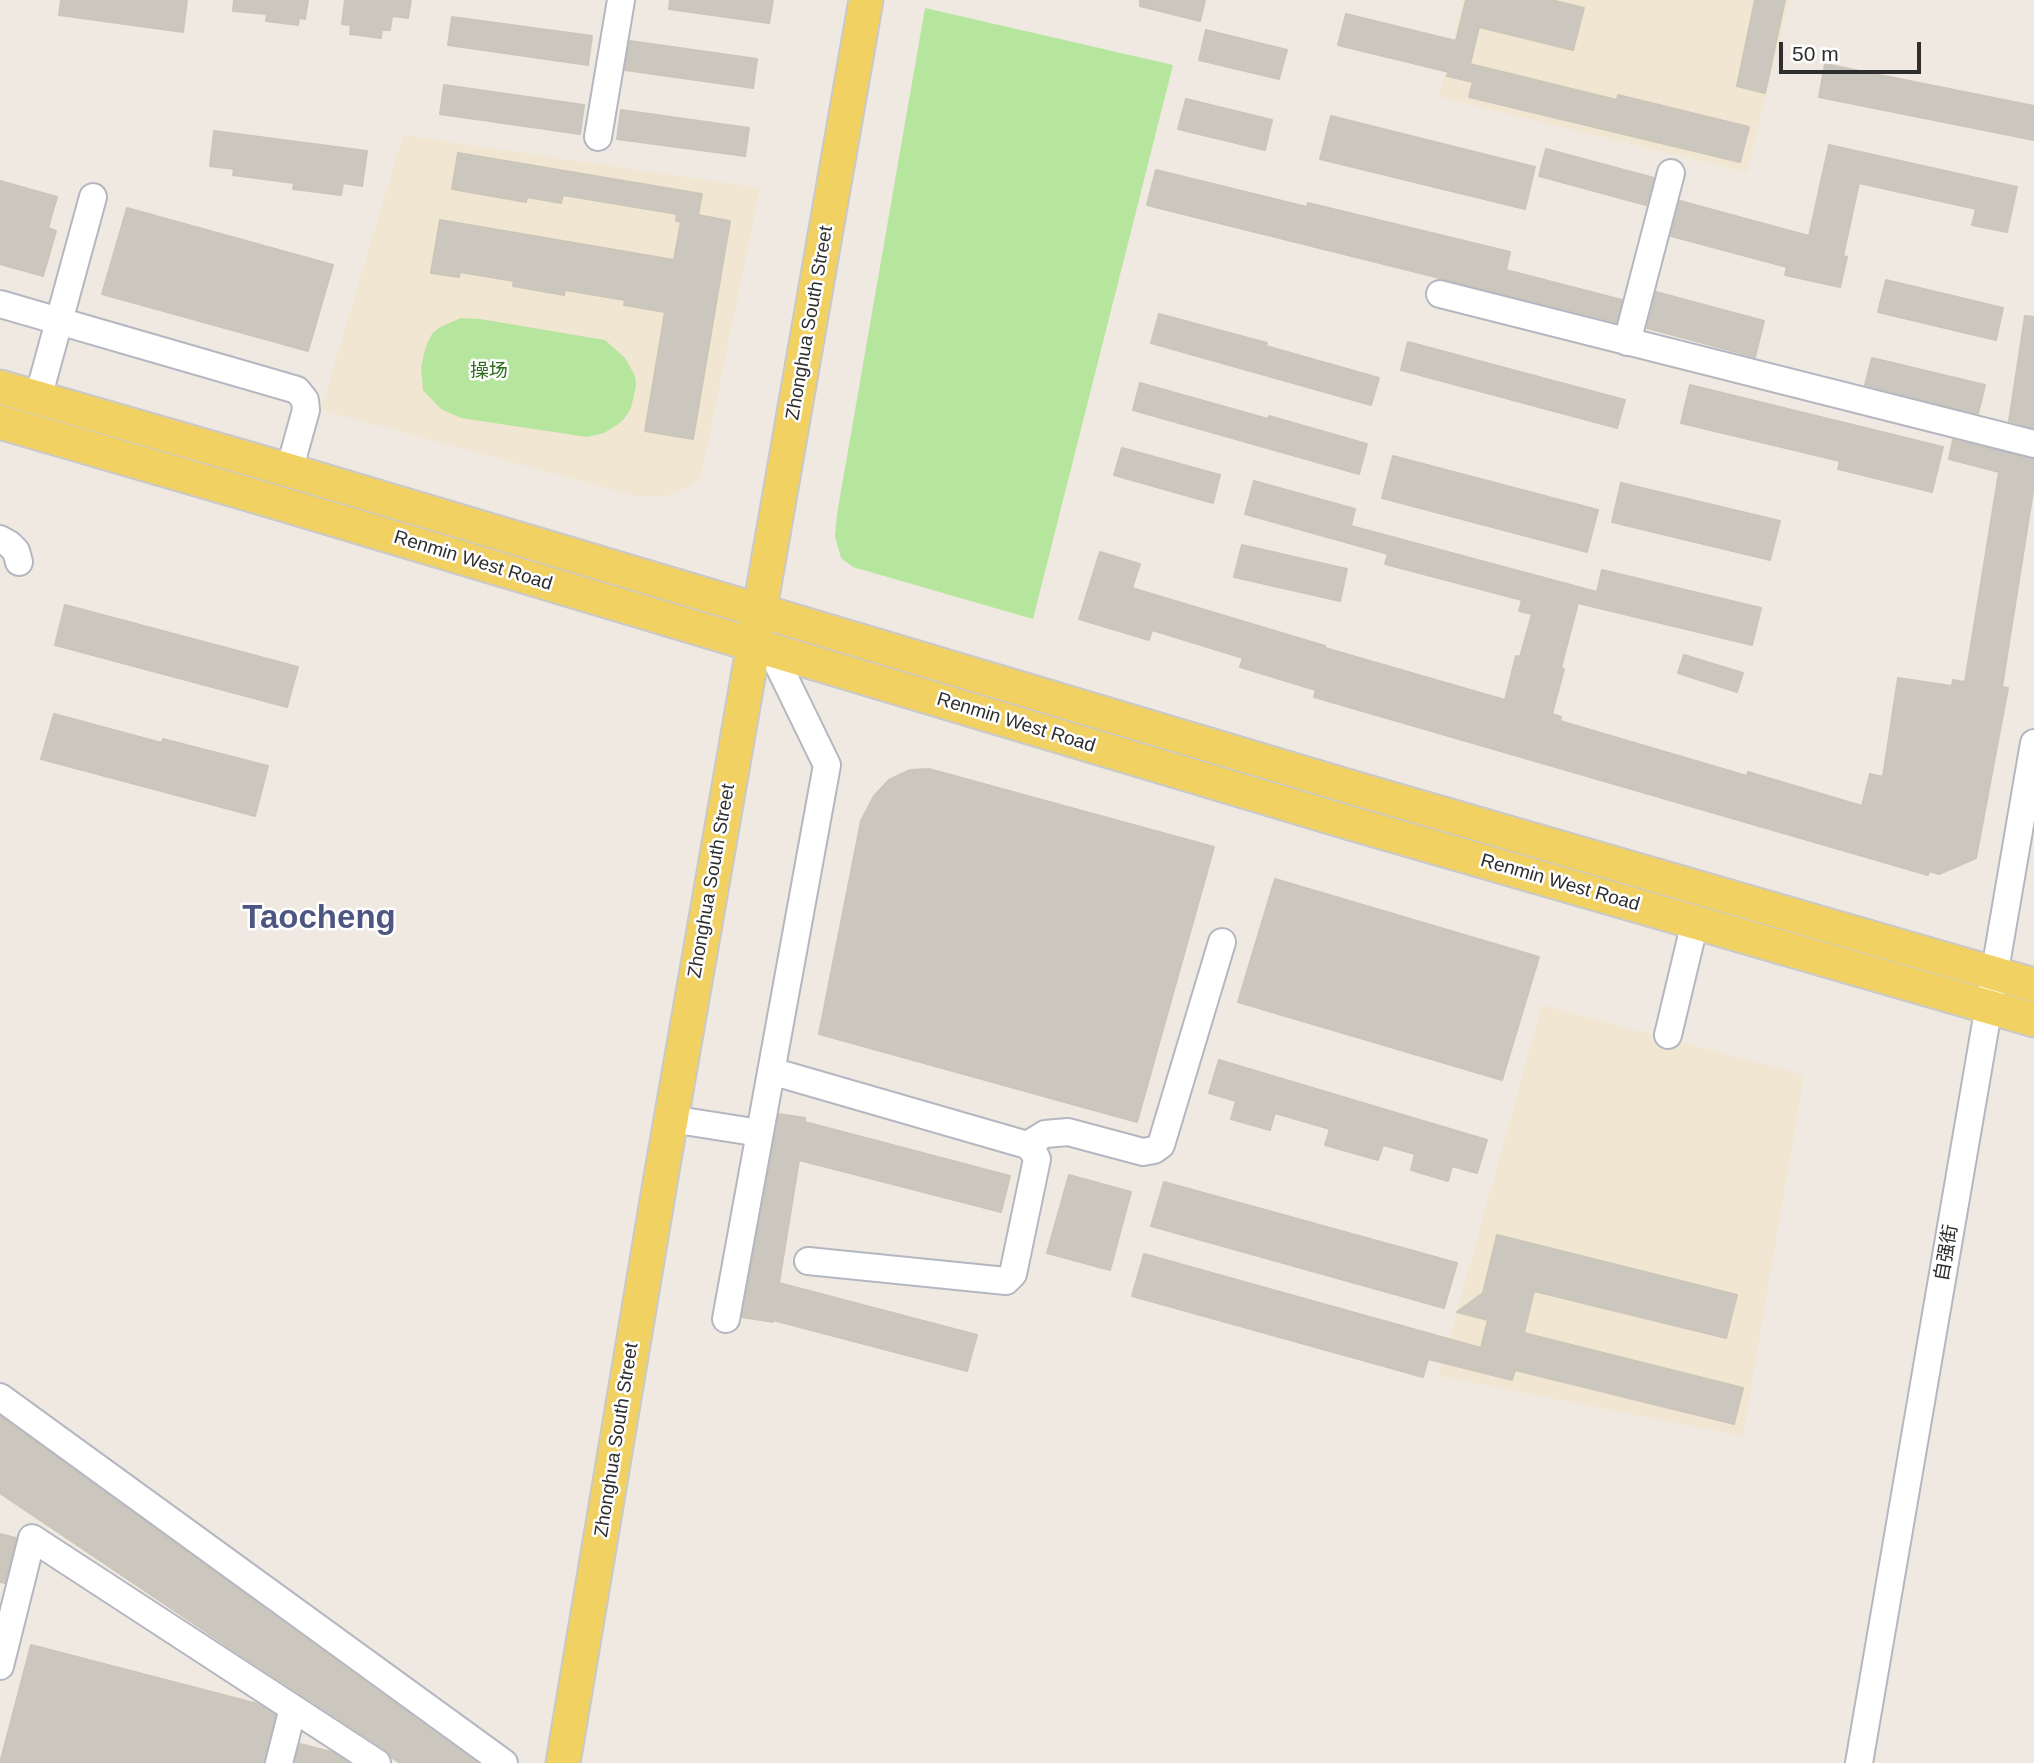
<!DOCTYPE html>
<meta charset="utf-8">
<style>
body{margin:0}
#map{position:relative;width:2034px;height:1763px;overflow:hidden;background:#efe9e1;font-family:Arial,sans-serif}
canvas{display:block}
.scale{position:absolute;left:1779px;top:42px;width:142px;height:32px;box-sizing:border-box;border:4px solid #2e2e2e;border-top:0;padding-left:9px;font-size:21px;line-height:24px;white-space:nowrap;color:#2e2e2e;-webkit-text-stroke:5px #fff;paint-order:stroke}
</style>
<div id="map">
<canvas width="2034" height="1763"></canvas>
<div class="scale">50 m</div>
</div>
<script>
const g = document.querySelector('canvas').getContext('2d');
g.lineJoin = 'round';
function fill(path, color) { g.fillStyle = color; g.fill(path, 'evenodd'); }
const shape = rows => new Path2D(rows.map(r => 'M' + r).join(''));
function stroke(path, color, width, dash) { g.strokeStyle = color; g.lineWidth = width; g.lineCap = dash ? 'butt' : 'round'; g.setLineDash(dash || []); g.stroke(path); }
function write(font, color, halo, rows, align = 'center') {
  g.font = font + ' Arial,"Noto Sans SC",sans-serif'; g.lineWidth = 5; g.setLineDash([]); g.textBaseline = 'middle'; g.strokeStyle = halo; g.fillStyle = color; for (const [text, x, y, turn = 0] of rows) {
    g.save(); g.translate(x, y); g.rotate((+turn || 0) * Math.PI / 180); g.textAlign = isNaN(turn) ? turn : align; if (halo) g.strokeText(text, 0, 0); g.fillText(text, 0, 0); g.restore();
  }
}
const education = shape([
 [1463,0,1790,0,1747,172,1439,97],
 [403,135,760,188,701,476,685,489,670,495,656,497,636,496,321,410],
 [1542,1005,1804,1075,1743,1436,1439,1376]
]);
const green = shape([
 [925,8,1173,65,1033,619,853,567,841,558,835,536,837,514],
 [461,318,480,319,605,340,625,358,635,376,636,386,631,408,624,419,617,425,604,433,587,437,461,418,441,409,423,390,421,367,426,346,432,334,440,327]
]);
const building = shape([
 [61,0,187,0,183,32,59,15,61,0],
 [234,0,308,0,305,19,299,18,298,25,266,21,267,14,233,11,234,0],
 [345,0,411,0,408,18,392,16,390,30,382,30,381,38,350,34,351,25,342,24,345,0],
 [670,0,773,0,769,23,669,9,670,0],
 [1140,0,1205,0,1200,21,1140,6,1140,0],
 [1466,0,1551,0,1584,8,1573,50,1479,27,1470,64,1617,100,1618,95,1749,127,1740,162,1469,97,1473,82,1447,76,1449,72,1338,45,1346,14,1456,41,1466,0],
 [1755,0,1785,0,1765,93,1737,86,1755,0],
 [452,17,592,36,588,65,448,45,452,17],
 [1206,30,1287,50,1279,79,1199,60,1206,30],
 [630,41,757,59,753,88,625,70,630,41],
 [1825,64,2034,106,2034,140,1819,97,1825,64],
 [444,85,584,105,580,134,440,114,444,85],
 [1186,99,1272,120,1265,150,1178,129,1186,99],
 [621,110,749,128,745,156,617,139,621,110],
 [1331,116,1535,167,1525,209,1320,159,1331,116],
 [214,131,367,151,362,186,343,183,341,195,293,189,294,183,233,175,234,169,210,166,214,131],
 [1829,145,2017,187,2007,232,1972,225,1976,209,1859,183,1843,256,1847,257,1840,287,1785,275,1787,267,1671,236,1680,201,1809,236,1829,145],
 [1546,149,1654,178,1646,205,1539,176,1546,149],
 [458,153,702,194,698,215,730,221,693,439,645,431,665,312,624,305,625,300,565,290,564,295,513,286,514,281,460,272,459,277,431,273,440,220,674,260,681,222,676,221,677,214,563,195,561,203,527,197,526,202,452,189,458,153],
 [1156,170,1307,207,1308,203,1510,252,1506,270,1622,300,1616,322,1147,205,1156,170],
 [0,181,57,197,48,228,56,231,43,276,0,264,0,181],
 [127,208,333,265,308,351,102,294,127,208],
 [1886,280,2003,308,1996,340,1878,312,1886,280],
 [1656,292,1764,321,1755,357,1647,328,1656,292],
 [1159,314,1267,343,1266,346,1379,378,1371,405,1151,343,1159,314],
 [2025,316,2034,317,2034,428,2009,421,2025,316],
 [1408,342,1625,400,1617,428,1401,370,1408,342],
 [1872,358,1985,385,1978,414,1865,385,1872,358],
 [1140,383,1268,419,1269,416,1367,444,1359,474,1133,410,1140,383],
 [1690,385,1943,447,1932,492,1838,469,1840,461,1681,423,1690,385],
 [1953,440,2034,459,2034,485,2002,687,2008,688,1976,858,1939,874,1929,871,1928,875,1314,697,1316,690,1240,667,1243,658,1152,630,1149,640,1079,619,1100,552,1140,564,1132,588,1325,646,1325,648,1505,700,1516,656,1520,657,1532,614,1519,611,1522,600,1385,564,1388,554,1245,514,1254,481,1355,509,1351,526,1597,592,1602,570,1761,608,1752,645,1578,603,1561,668,1564,669,1552,714,1561,717,1560,721,1747,776,1748,772,1862,806,1870,774,1883,777,1898,678,1952,686,1953,680,1965,682,1999,472,1949,459,1953,440],
 [1122,448,1220,475,1213,503,1114,475,1122,448],
 [1393,456,1598,510,1587,552,1382,498,1393,456],
 [1621,483,1780,521,1770,560,1612,522,1621,483],
 [1242,545,1347,569,1340,601,1234,577,1242,545],
 [65,605,298,667,287,707,55,645,65,605],
 [1684,655,1743,673,1737,692,1678,673,1684,655],
 [54,714,162,743,163,739,268,766,255,816,41,759,54,714],
 [929,769,1214,847,1137,1122,819,1034,861,821,874,796,889,780,910,770,929,769],
 [1275,879,1539,957,1502,1080,1238,1002,1275,879],
 [1219,1060,1487,1140,1477,1173,1452,1166,1448,1181,1411,1170,1415,1154,1383,1145,1378,1160,1325,1145,1330,1129,1275,1113,1270,1130,1231,1119,1236,1101,1209,1093,1219,1060],
 [779,1114,805,1118,805,1122,1010,1176,1001,1212,799,1160,779,1283,977,1335,967,1371,773,1320,773,1322,742,1317,779,1114],
 [1069,1175,1131,1192,1110,1270,1047,1253,1069,1175],
 [1164,1182,1457,1263,1444,1308,1151,1226,1164,1182],
 [1497,1235,1737,1295,1726,1338,1534,1291,1524,1333,1743,1388,1734,1424,1515,1370,1512,1380,1428,1359,1423,1377,1132,1296,1144,1254,1481,1348,1488,1320,1457,1312,1483,1293,1497,1235],
 [0,1416,477,1763,400,1763,391,1757,386,1750,236,1652,0,1493,0,1416],
 [0,1534,16,1538,5,1583,0,1582,0,1534],
 [31,1645,258,1704,275,1715,264,1763,0,1763,31,1645],
 [300,1744,331,1752,348,1763,295,1763,300,1744]
]);
const minor = shape([
 [598,137,621,0],
 [1440,294,2034,444],
 [0,304,297,390,305,400,306,410,289,471],
 [1627,342,1671,173],
 [38,398,93,197],
 [0,539,9,544,16,551,19,562],
 [1668,1035,1695,922],
 [771,1071,1027,1145,1033,1151,1037,1159,1013,1274,1006,1281,808,1261],
 [671,1119,760,1133],
 [1027,1145,1045,1134,1068,1132,1143,1152,1154,1150,1161,1145,1222,942],
 [726,1319,827,765,771,650],
 [0,1397,504,1763],
 [0,1666,32,1538,377,1763],
 [279,1763,293,1708],
 [1859,1763,2034,743]
]);
const major = shape([
 [0,387,281,468,1357,789,2034,985],
 [0,422,272,501,1347,822,2034,1020],
 [563,1763,661,1177,866,0]
]);
const streetNames = [
 ["Zhonghua South Street",810,323,-80],
 ["Renmin West Road",473,561,17],
 ["Renmin West Road",1016,723,17],
 ["Zhonghua South Street",712,881,-80],
 ["Renmin West Road",1560,883,16],
 ["自强街",1947,1253,-80],
 ["Zhonghua South Street",617,1440,-81]
];
const parkNames = [
 ["操场",489,372]
];
const townNames = [
 ["Taocheng",319,919]
];
fill(education, '#f0e6d1');
fill(green, '#b6e59e');
fill(building, '#cbc7bf');
stroke(building, '#cbc5ba', 2);
stroke(minor, '#b4b7c1', 30);
stroke(major, '#c9c9c9', 37);
stroke(minor, '#fff', 26);
stroke(major, '#f2d163', 33);
write('19px', '#2e2e2e', '#fff', streetNames);
write('19px', '#2c6e1b', '#fff', parkNames);
write('bold 33px', '#4d5680', '#fff', townNames);
</script>
